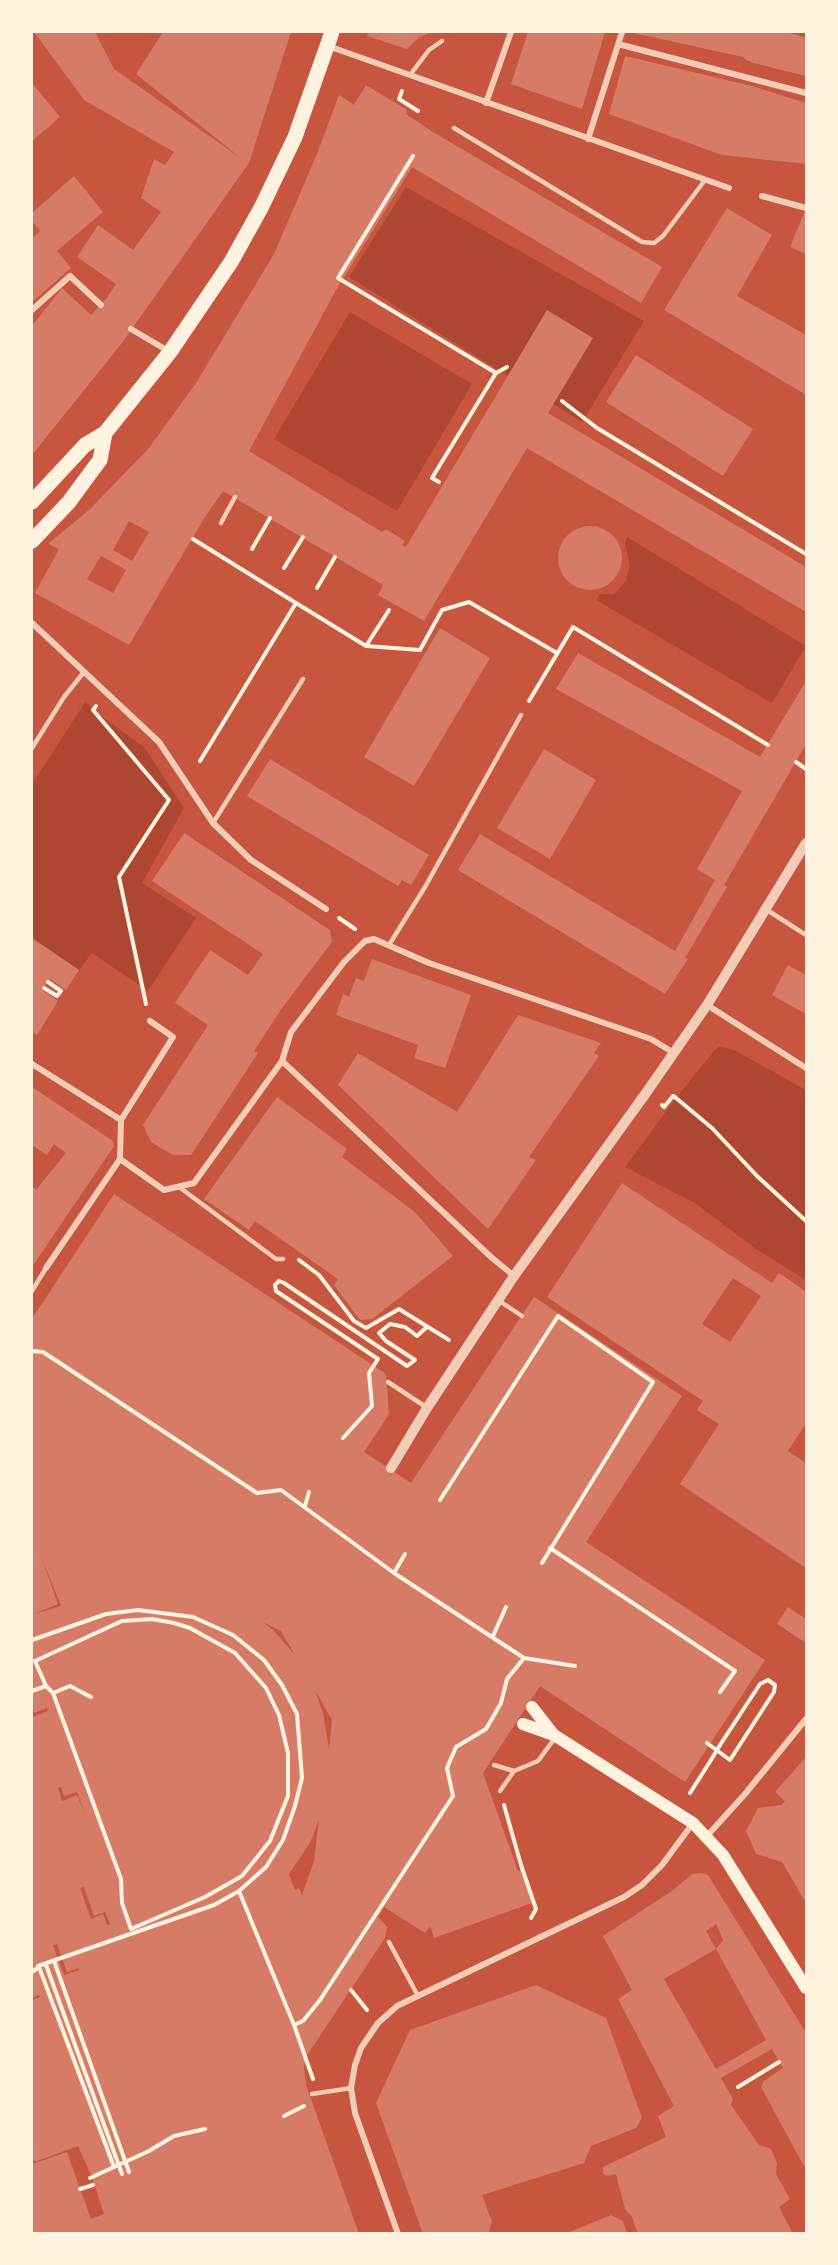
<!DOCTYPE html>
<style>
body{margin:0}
#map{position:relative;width:838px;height:2265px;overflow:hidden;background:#c8553d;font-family:"IBM Plex Sans",sans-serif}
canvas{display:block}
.frame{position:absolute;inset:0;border:33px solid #fff3e0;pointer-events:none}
</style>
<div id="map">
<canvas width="838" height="2265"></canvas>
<div class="frame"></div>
</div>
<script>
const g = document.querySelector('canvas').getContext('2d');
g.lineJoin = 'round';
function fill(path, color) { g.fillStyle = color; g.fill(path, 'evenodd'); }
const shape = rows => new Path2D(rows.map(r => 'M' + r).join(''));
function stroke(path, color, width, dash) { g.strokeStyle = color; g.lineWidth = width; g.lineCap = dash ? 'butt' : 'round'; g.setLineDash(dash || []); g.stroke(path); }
const green = shape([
 [406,187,644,321,582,422,349,277],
 [350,312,472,384,397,511,274,439],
 [627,537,806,646,772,703,596,600,600,594,614,594,626,581,630,566,625,544],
 [86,701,93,710,145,748,184,808,142,883,196,918,148,991,92,953,79,970,32,938,32,784],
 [720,1046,734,1050,806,1090,806,1280,756,1249,695,1203,625,1167,676,1098,714,1051]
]);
const building = shape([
 [34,32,95,32,114,69,242,159,136,74,163,32,291,32,249,163,122,343,32,455,32,326,62,288,91,315,106,299,116,284,77,257,98,225,133,250,161,212,141,198,154,159,165,165,174,152,84,100],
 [369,32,432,32,418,38,407,49,367,36],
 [528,32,605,32,582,109,511,84],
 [629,32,787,32,806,38,806,76,754,63,746,60,743,57],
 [625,56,752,86,806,103,806,164,722,155,609,114],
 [32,83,60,117,32,141],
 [366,85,407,110,406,114,433,132,662,267,641,303,412,167,335,292,249,451,382,532,386,529,405,541,402,545,406,547,547,310,593,338,548,413,806,567,806,612,527,448,424,621,378,595,383,585,223,491,203,520,129,645,35,593,59,549,48,544,90,509,149,448,196,383,274,254,317,154,339,95,354,105],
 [129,521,149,532,132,561,113,550],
 [101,556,126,570,113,593,87,579],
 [74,176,103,212,57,251,71,268,32,302,32,238,40,231,32,221,32,213],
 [727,208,772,235,737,296,806,335,806,395,664,310],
 [804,213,806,214,806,254,790,247],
 [636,355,753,429,723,476,606,402],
 '558 558a32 32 0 1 1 64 0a32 32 0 1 1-64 0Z',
 [440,628,490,658,414,786,364,757],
 [578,653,760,757,806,681,806,744,724,885,727,887,685,958,688,959,665,994,458,870,480,834,675,951,715,880,697,869,742,791,556,689],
 [544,749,596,780,550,859,497,828],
 [270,759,429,855,411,885,402,880,398,886,247,796],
 [184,833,330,930,332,942,282,1008,254,1051,258,1053,191,1155,173,1155,151,1142,143,1125,208,1025,175,1003,210,950,248,975,263,954,152,881],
 [32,938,79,970,66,990,50,979,42,990,58,1001,37,1035,32,1031],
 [372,959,471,995,445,1068,414,1058,418,1045,336,1015,343,994,349,997,356,978,364,981],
 [788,965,806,975,806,1014,772,995],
 [518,1015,601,1043,594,1053,599,1056,529,1157,536,1160,488,1229,338,1085,358,1053,457,1112],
 [32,1087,113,1141,114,1146,32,1267,32,1186,36,1190,66,1153,54,1144,47,1155,32,1145],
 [277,1097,347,1149,342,1157,416,1213,453,1256,372,1319,360,1320,334,1285,338,1279,255,1221,249,1230,204,1199],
 [622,1183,772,1283,779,1273,806,1292,806,1423,788,1451,806,1463,806,1568,680,1484,719,1424,697,1410,703,1401,547,1297],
 [733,1278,761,1296,730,1342,702,1324],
 [114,1194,386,1374,389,1414,364,1452,411,1483,534,1297,682,1396,586,1542,765,1660,685,1782,540,1686,483,1773,518,1871,521,1870,532,1903,434,1938,431,1928,429,1927,425,1933,384,1907,378,1917,387,1927,385,1938,306,2057,304,2068,306,2085,359,2234,32,2234,32,2164,67,2152,91,2219,104,2214,92,2177,78,2146,37,2161,32,2161,32,2000,40,1997,39,1995,32,1998,32,1717,48,1711,47,1708,34,1713,32,1705,32,1319],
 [41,1556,61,1606,34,1614,58,1604],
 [263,1622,281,1631,295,1655,274,1631],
 [315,1690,332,1720,329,1749,323,1713],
 [61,1787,64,1796,77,1792,85,1814,77,1795,62,1801,58,1788],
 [319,1820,314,1861,302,1895,299,1888,295,1890,289,1874,310,1843],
 [84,1887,94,1916,105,1912,110,1924,107,1925,103,1914,91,1919,80,1888],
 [57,1944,67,1972,78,1968,79,1970,64,1975,53,1945],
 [788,1607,806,1619,806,1643,777,1624],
 [806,1757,806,1903,782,1862,756,1854,746,1831,758,1808,781,1805,785,1801,775,1792],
 [701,1873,708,1875,806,2033,806,2170,761,2087,764,2081,783,2068,772,2049,721,2078,733,2099,731,2105,759,2145,771,2149,777,2163,776,2174,790,2199,779,2207,793,2234,638,2234,632,2217,625,2209,616,2174,608,2176,603,2174,603,2167,666,2137,658,2116,674,2106,618,1999,632,1990,603,1936,672,1891,692,1874],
 [716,1924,723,1940,716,1949,766,2040,716,2069,664,1979,716,1949,706,1931],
 [536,1985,606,2018,642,2118,636,2128,591,2146,584,2163,482,2195,492,2222,488,2234,423,2234,376,2103,410,2030],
 [611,2215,623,2221,627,2234,565,2234]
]);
const path = shape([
 [402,91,399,99,418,111],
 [413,156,338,278,496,373,432,478,439,482],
 [496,373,507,367],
 [562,401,597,428,806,554],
 [193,539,296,603],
 [252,549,270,518],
 [284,568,303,537],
 [317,588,335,557],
 [366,646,389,610],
 [529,701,573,627,768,745],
 [96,706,93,710,169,800,119,877,146,1004],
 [200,761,296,603,366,646,420,650,442,610,469,602,557,653],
 [796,762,806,769],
 [339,918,355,929],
 [44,988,57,996,61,991,48,982],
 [662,1105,664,1107,673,1096,676,1098,712,1128,757,1176,806,1221],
 [299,1260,319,1275,354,1321,366,1328,399,1309,449,1340],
 [32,1351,43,1352,257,1493,281,1490,394,1573,524,1658,575,1666],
 [343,1438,372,1406,369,1373,378,1359,276,1291,275,1285,279,1281,284,1283,407,1366,415,1360,386,1341,379,1333,390,1324,405,1327,417,1336,427,1327],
 [440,1500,558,1316,653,1382,542,1563],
 [305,1506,309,1492],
 [550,1548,735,1671,720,1692],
 [394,1573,405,1554],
 [493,1636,506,1607],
 [32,1640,106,1614,138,1610,193,1617,233,1635,264,1660,282,1685,297,1714,302,1778,295,1806,283,1840,266,1867,239,1891,214,1905,38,1966],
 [32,1691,46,1686,53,1693,121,1879,122,1903,131,1929,205,1897,242,1876,270,1841,288,1796,288,1753,279,1715,266,1688,235,1653,190,1628,174,1623,152,1619,122,1621,35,1661,46,1686],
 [53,1693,70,1686,91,1697],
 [690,1793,711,1760,720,1745,760,1684,768,1680,775,1685,774,1692,730,1760,707,1743],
 [504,1805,521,1865,536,1909,531,1918],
 [239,1891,294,2025],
 [54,1961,129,2172],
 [45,1965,46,1965,122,2174],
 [32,1972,39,1967,114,2167,149,2151,174,2136,205,2129],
 [351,1990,367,2010],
 [313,2079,294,2025,303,2021,320,2000,453,1796,447,1768,456,1747,486,1729,501,1703,507,1679,524,1658],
 [738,2087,779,2062],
 [284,2116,304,2106],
 [90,2178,114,2167],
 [80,2189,93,2185]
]);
const service = shape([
 [410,75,429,50,442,41],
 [454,128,642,242,654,243,663,236,705,180],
 [221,523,235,497],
 [32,748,64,697,84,672],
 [213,823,303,679],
 [767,910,806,935],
 [389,945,425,887,521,715],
 [179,1187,276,1259,283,1259],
 [32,1291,46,1268],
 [498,1300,522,1316],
 [388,1382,426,1407],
 [494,1765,514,1771],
 [500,1791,514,1771,538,1761,555,1738],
 [389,1942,418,1996],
 [312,2094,351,2088]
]);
const minor = shape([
 [618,44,806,93],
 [328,46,729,188],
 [486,103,511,32],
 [588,139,622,32],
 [762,196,806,208],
 [32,310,70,276,101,305],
 [131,329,170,352],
 [32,623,159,742,213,823,251,860,326,909],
 [707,1005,806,1068],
 [282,1061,491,1257,514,1276],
 [32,1064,121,1120],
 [121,1120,173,1037,150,1021],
 [120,1159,164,1190,194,1183,282,1061,291,1032,344,962,365,941,374,939,429,963,651,1039,674,1053],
 [46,1268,120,1159,121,1120],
 [707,1836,745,1794,806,1719],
 [398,2234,355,2113,351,2088,355,2065,361,2048,378,2023,397,2006,624,1897,642,1885,662,1865,693,1823]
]);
const tertiary = shape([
 [391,1468,427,1408,514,1276,646,1093,707,1005,806,843]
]);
const secondary = shape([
 [532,1707,553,1734],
 [523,1724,554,1735,693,1823,723,1855,806,1988]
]);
const primary = shape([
 [32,502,85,445,105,433,170,352,231,262,261,208,295,137,332,32],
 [32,541,69,502,91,472,100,460,105,433]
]);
fill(green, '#ae4732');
fill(building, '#d67c66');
stroke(path, '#fff3e0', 4);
stroke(service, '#f1ccb7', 4.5);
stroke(minor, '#f1ccb7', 6);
stroke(tertiary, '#f1ccb7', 10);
stroke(secondary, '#fff3e0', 12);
stroke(primary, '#fff3e0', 15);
</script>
